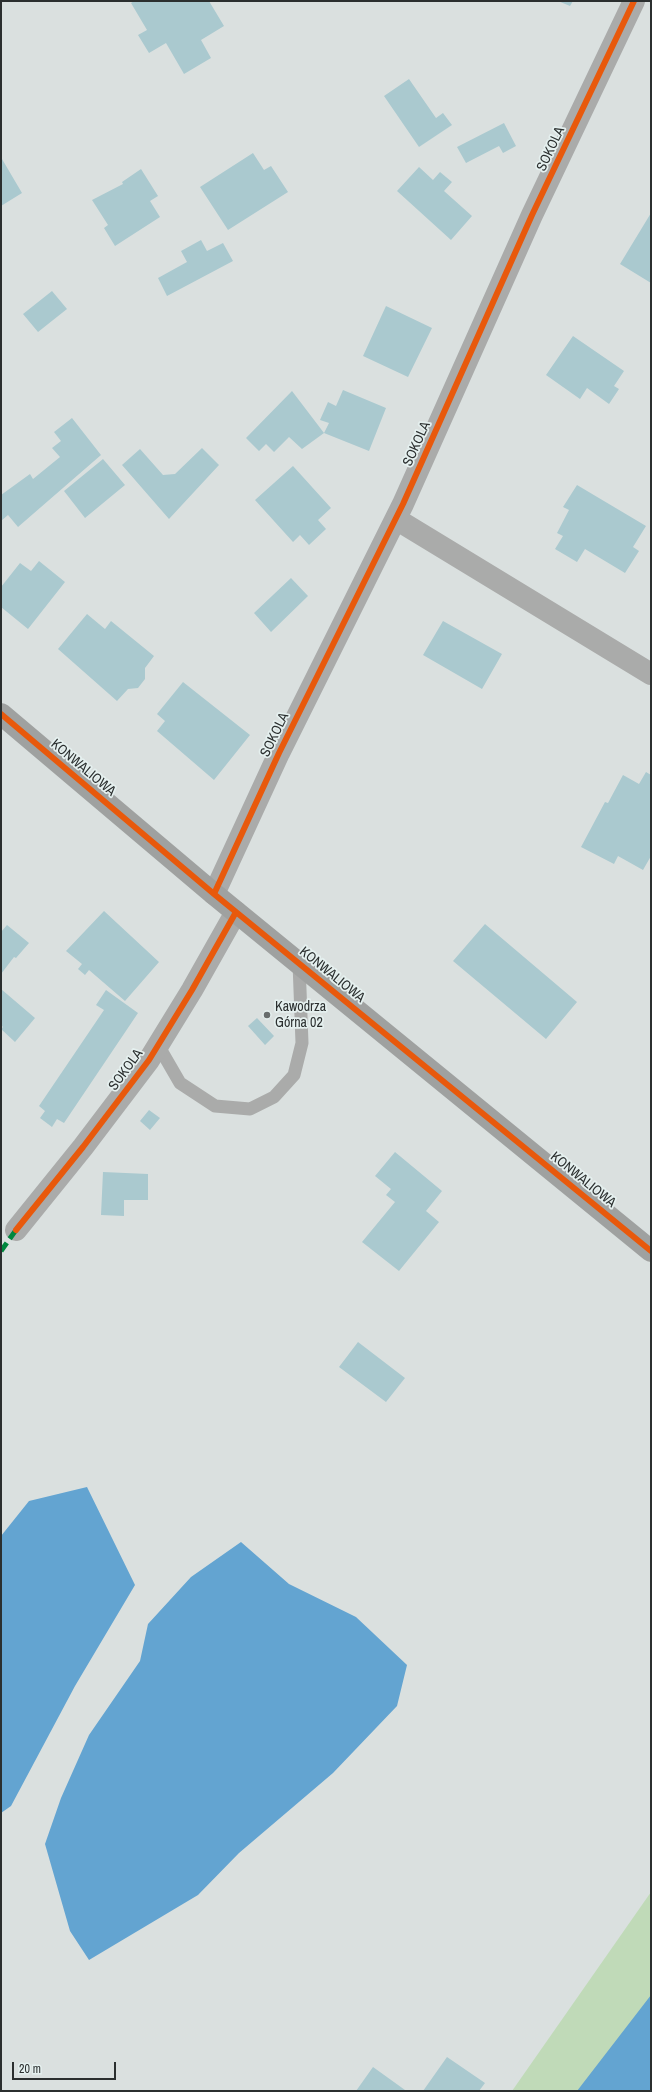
<!DOCTYPE html>
<meta charset="utf-8">
<style>
body{margin:0}
#map{position:relative;width:652px;height:2092px;overflow:hidden;background:#dae0df;font-family:"Archivo Narrow",sans-serif}
canvas{display:block}
.frame{position:absolute;inset:0;border:2px solid #2b2f2f;pointer-events:none}
.scale{position:absolute;left:12px;top:2062px;width:104px;height:18px;box-sizing:border-box;border:2px solid #2b2f2f;border-top:0;padding-left:5px;font-size:12px;line-height:14px;white-space:nowrap;color:#2b2f2f;-webkit-text-stroke:3px #e5f0ef;paint-order:stroke}
</style>
<div id="map">
<canvas width="652" height="2092"></canvas>
<div class="frame"></div>
<div class="scale">20 m</div>
</div>
<script>
const g = document.querySelector('canvas').getContext('2d');
g.lineJoin = 'round';
function fill(path, color) { g.fillStyle = color; g.fill(path, 'evenodd'); }
const shape = rows => new Path2D(rows.map(r => 'M' + r).join(''));
function stroke(path, color, width, dash) { g.strokeStyle = color; g.lineWidth = width; g.lineCap = dash ? 'butt' : 'round'; g.setLineDash(dash || []); g.stroke(path); }
function write(font, color, halo, rows, align = 'center') {
  g.font = font + ' "Archivo Narrow",sans-serif'; g.lineWidth = 3.5; g.setLineDash([]); g.textBaseline = 'middle'; g.strokeStyle = halo; g.fillStyle = color; for (const [text, x, y, turn = 0] of rows) {
    g.save(); g.translate(x, y); g.rotate((+turn || 0) * Math.PI / 180); g.textAlign = isNaN(turn) ? turn : align; if (halo) g.strokeText(text, 0, 0); g.fillText(text, 0, 0); g.restore();
  }
}
const green = shape([
 [651,1892,651,2091,512,2091]
]);
const water = shape([
 [87,1487,135,1585,75,1686,11,1806,1,1813,1,1536,29,1501],
 [241,1542,289,1584,356,1617,407,1665,397,1706,333,1773,239,1853,198,1895,89,1960,70,1931,45,1844,61,1798,89,1735,140,1661,148,1624,191,1577],
 [651,1995,651,2091,577,2091]
]);
const building = shape([
 [134,1,209,1,224,26,201,40,211,58,184,74,166,43,149,53,138,35,147,30,131,3],
 [558,1,573,1,570,6],
 [409,79,436,118,443,113,452,125,419,147,384,96],
 [504,123,516,146,503,153,499,146,466,163,457,147],
 [253,153,264,170,271,166,288,192,228,230,200,187],
 [2,159,22,193,1,206,1,160],
 [419,167,433,180,440,172,452,182,444,191,472,216,451,240,397,191],
 [141,169,158,196,150,201,160,217,115,246,104,228,108,225,92,200,123,184,122,182],
 [651,213,651,283,620,264],
 [201,240,207,251,223,243,233,261,167,296,158,278,187,262,181,251],
 [52,291,67,309,38,332,23,314],
 [386,306,432,328,408,377,363,356],
 [573,336,624,371,614,386,619,389,609,404,587,388,580,399,546,375],
 [343,390,386,408,369,451,324,433,329,423,320,420,328,402,336,406],
 [292,391,324,433,302,449,289,437,274,452,266,444,259,451,246,438],
 [72,418,101,455,18,527,8,515,1,521,1,495,30,474,33,479,60,457,52,448,61,441,54,432],
 [202,448,219,465,169,519,122,465,140,449,163,475,175,474],
 [103,459,125,485,85,518,64,491],
 [293,466,331,508,318,520,326,529,309,545,300,535,293,542,255,500],
 [577,485,646,526,633,547,639,551,625,573,585,549,577,562,555,549,563,536,557,533,569,510,563,507],
 [39,561,65,582,28,629,1,607,1,587,20,563,31,571],
 [291,578,308,596,271,632,254,613],
 [87,614,105,629,111,621,154,656,145,668,145,679,138,688,128,689,117,701,58,649],
 [443,621,502,654,482,689,423,655],
 [183,682,250,735,214,780,157,731,165,721,157,714],
 [646,772,651,775,651,856,643,870,618,856,614,864,581,847,605,802,608,803,623,775,639,784],
 [104,911,159,962,125,1001,89,970,85,975,78,969,82,964,66,951],
 [485,924,577,1002,546,1039,453,961],
 [7,925,29,943,16,958,14,957,1,974,1,932],
 [1,989,35,1018,15,1042,1,1029,3,1027,1,1025],
 [106,990,138,1013,64,1123,57,1119,52,1127,40,1118,45,1111,39,1106,104,1010,96,1005],
 [257,1018,274,1036,265,1045,248,1026],
 [149,1110,160,1118,150,1130,140,1121],
 [395,1152,442,1191,426,1211,439,1222,399,1271,362,1242,395,1202,386,1195,391,1189,375,1176],
 [103,1172,148,1174,148,1200,124,1200,124,1216,101,1215],
 [358,1342,405,1378,386,1402,339,1367],
 [447,2057,485,2083,479,2091,423,2091],
 [373,2067,405,2090,404,2091,356,2091]
]);
const lane = shape([
 [158,1045,180,1083,215,1106,250,1109,274,1097,294,1075,302,1043,299,963]
]);
const street = shape([
 [396,519,651,674],
 [214,894,279,753,403,504,532,215,634,1],
 [16,1230,83,1147,149,1060,192,990,236,912]
]);
const secondary = shape([
 [1,714,214,894,651,1251]
]);
const quiet = shape([
 [1,1251,16,1230]
]);
const cycleway = shape([
 [1,714,214,894,651,1251],
 [214,894,279,753,403,504,532,215,634,1],
 [16,1230,83,1147,149,1060,192,990,236,912]
]);
const markers = [
 [267,1015,4,"#686d6d"]
];
const streetNames = [
 ["SOKOLA",551,149,-65],
 ["SOKOLA",417,444,-66],
 ["SOKOLA",275,735,-64],
 ["KONWALIOWA",83,768,40],
 ["KONWALIOWA",332,975,39],
 ["SOKOLA",126,1070,-54],
 ["KONWALIOWA",583,1180,39]
];
const poiNames = [
 ["Kawodrza",275,1007],
 ["Górna 02",275,1023]
];
fill(green, '#c0dab8');
fill(water, '#63a4d1');
fill(building, '#aac9cf');
stroke(lane, '#aaabaa', 13);
stroke(street, '#aaabaa', 22);
stroke(secondary, '#9fa1a0', 22);
stroke(quiet, '#00873e', 5, [10, 5]);
stroke(cycleway, '#e8590c', 6);
for (const [x, y, r, color] of markers) { const dot = new Path2D(); dot.arc(x, y, r, 0, 2 * Math.PI); g.fillStyle = color; g.fill(dot); stroke(dot, '#e5f0ef', 1.5); }
write('14px', '#2b2f2f', '#e5f0ef', streetNames);
write('14px', '#2b2f2f', '#e5f0ef', poiNames, 'left');
</script>
